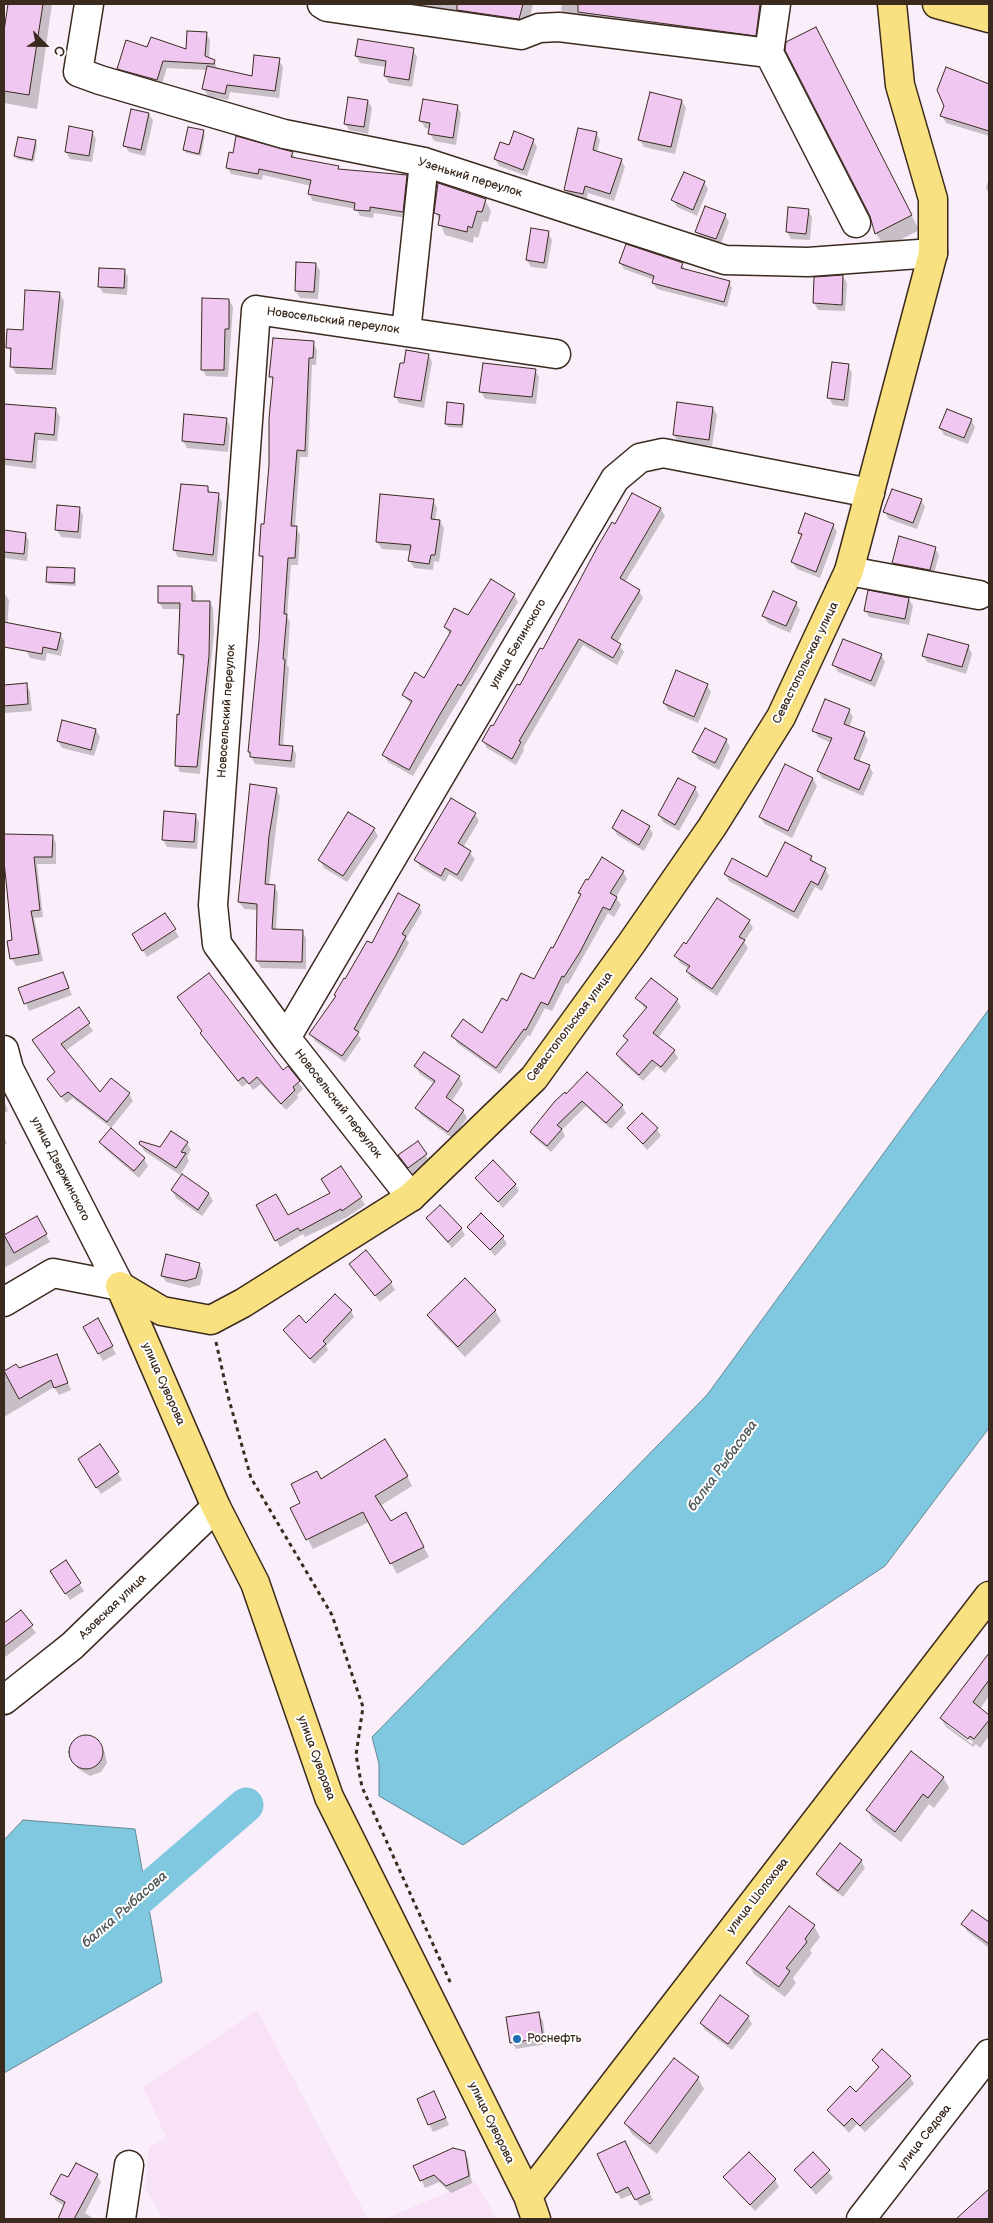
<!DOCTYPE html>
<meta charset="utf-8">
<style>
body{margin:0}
#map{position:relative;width:993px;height:2223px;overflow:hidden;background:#faeefa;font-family:"Balsamiq Sans",sans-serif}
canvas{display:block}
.frame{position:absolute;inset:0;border:5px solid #3b2a1e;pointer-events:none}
.north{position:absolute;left:20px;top:20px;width:50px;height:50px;-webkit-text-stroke:4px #fff;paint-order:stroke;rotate:113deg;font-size:14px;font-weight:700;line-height:20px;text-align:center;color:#3b2a1e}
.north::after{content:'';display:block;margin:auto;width:18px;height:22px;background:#3b2a1e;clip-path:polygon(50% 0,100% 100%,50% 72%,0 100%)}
</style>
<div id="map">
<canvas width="993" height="2223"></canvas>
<div class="frame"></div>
<div class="north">С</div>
</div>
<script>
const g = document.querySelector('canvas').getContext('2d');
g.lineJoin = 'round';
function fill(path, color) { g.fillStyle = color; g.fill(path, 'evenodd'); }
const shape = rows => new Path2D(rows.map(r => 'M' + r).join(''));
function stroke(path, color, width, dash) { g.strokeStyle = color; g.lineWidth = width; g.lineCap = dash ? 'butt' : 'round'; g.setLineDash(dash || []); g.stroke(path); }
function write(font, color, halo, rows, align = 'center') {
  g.font = font + ' "Balsamiq Sans",sans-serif'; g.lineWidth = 4; g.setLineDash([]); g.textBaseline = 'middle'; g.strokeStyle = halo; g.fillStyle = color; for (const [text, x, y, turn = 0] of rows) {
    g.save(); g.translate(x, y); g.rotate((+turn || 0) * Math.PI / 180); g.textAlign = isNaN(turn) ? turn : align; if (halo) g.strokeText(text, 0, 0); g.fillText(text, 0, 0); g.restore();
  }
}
const built = shape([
 [257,2010,368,2219,163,2219,145,2188,149,2147,166,2137,143,2087],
 [475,2181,497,2219,384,2219]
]);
const water = shape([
 [989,1009,989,1428,885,1566,463,1845,379,1796,379,1764,372,1737,707,1395,989,1009],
 [23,1820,135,1829,162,1982,4,2073,4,1840,23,1820]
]);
const shadow = shape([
 [9,4,52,4,37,109,4,103,4,39],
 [335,4,533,4,527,33],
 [562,4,759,5,768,20,764,50,570,24,561,9],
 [206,33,210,40,209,59,214,61,218,70,253,77,279,60,283,67,279,98,230,92,228,100,208,96,204,89,207,70,167,68,161,87,122,76,118,68,148,48,187,51],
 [824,43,919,230,885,248,876,233],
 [413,50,417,57,412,87,389,83,385,76,386,67,360,63,356,56],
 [983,89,989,91,989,136,946,123,942,116],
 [368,101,372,108,368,134,349,130,345,123],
 [682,101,686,108,675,154,644,147,640,140],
 [457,106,461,113,456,145,434,141,430,134,431,129,425,128,421,121],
 [149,114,153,121,145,156,129,152,124,145],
 [92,132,96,139,92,162,70,159,66,152],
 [203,132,205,135,201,156,186,153,185,150],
 [596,133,600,140,597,152,621,160,625,167,614,201,588,193,586,200,569,197,565,190],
 [533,140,537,147,527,176,499,166,495,159,509,147],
 [35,142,37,145,34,162,17,159,16,156],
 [292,153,296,159,338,168,339,170,406,176,410,183,407,218,374,213,373,218,360,216,356,209,313,201,309,194,311,186,263,175,262,180,231,174,227,167],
 [989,177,989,194,986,188],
 [704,182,708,189,697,216,677,207,673,200],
 [485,200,491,211,488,222,483,221,478,238,474,236,473,243,445,235,436,213],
 [808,210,812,217,810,240,791,239,787,232],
 [725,215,729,222,720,246,701,239,697,232],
 [548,232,552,240,547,269,531,267,527,260],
 [620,263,682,264,685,270,729,282,732,288,727,307,657,289,653,283,654,280,624,269],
 [316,264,320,271,318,299,300,298,296,291],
 [124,270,128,277,127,295,103,293,99,286],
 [843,276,847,283,845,311,818,310,814,303],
 [60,294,64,301,56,375,16,374,12,367,12,355,8,347],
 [229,300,233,307,228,377,206,376,202,369],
 [313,343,317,350,316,365,312,365,308,457,300,457,295,527,300,535,298,565,291,565,287,617,290,622,287,665,289,668,283,746,292,747,296,754,295,768,255,764,249,752,260,640,264,562,261,556,271,465,274,381,271,376],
 [428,355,432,362,424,408,399,403,395,396,405,365],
 [848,366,852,373,848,407,833,405,829,398],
 [535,370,539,377,536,404,485,399,481,392],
 [4,405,56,410,60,417,57,441,38,440,36,469,4,465],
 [464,405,465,408,463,428,448,427,446,424],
 [713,408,717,415,712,446,678,442,674,435],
 [226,419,230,426,228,452,187,448,183,441],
 [971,420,975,427,968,444,944,435,940,428],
 [182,485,207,487,211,494,218,495,222,502,217,562,178,557,174,550],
 [633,495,661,509,665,516,625,582,639,591,643,598,617,643,624,652,617,665,583,645,523,748,524,750,516,765,487,748,483,741,544,651],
 [921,500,925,507,917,529,889,519,885,512],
 [433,501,437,508,435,521,440,521,444,528,439,562,434,561,433,570,414,568,410,561,411,551,382,549,377,542],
 [59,507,79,508,83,515,81,539,61,537,57,530],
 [833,525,837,532,820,578,797,569,792,562,802,538,799,533],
 [4,532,25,534,29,541,27,561,4,558],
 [935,548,939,555,933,577,897,570,893,563],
 [75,569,76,586,49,584,47,581],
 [192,587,196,594,196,602,210,602,213,608,214,633,200,774,180,772,177,765,184,661,179,654,181,609,163,609,159,602],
 [4,593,9,600,7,630,4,630],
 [514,595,518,602,413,776,388,762,384,755,411,704,403,695,425,679,450,635,445,627],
 [909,599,913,606,909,625,869,617,865,610],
 [796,603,800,610,790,633,768,623,764,616],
 [60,634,64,641,61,656,47,653,45,661,30,658,26,650],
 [968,646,972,654,966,674,927,662,923,655],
 [881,655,885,662,875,687,838,672,834,665],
 [26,684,30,692,32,711,4,713,4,686],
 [707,685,711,692,698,723,668,710,664,703],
 [849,710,853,717,849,727,864,733,868,740,859,762,869,766,873,773,863,796,822,778,818,771,831,743,818,737,814,730],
 [96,730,100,737,94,756,62,748,58,741],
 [726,740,730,747,719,770,698,759,694,752],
 [813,779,817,786,792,838,765,824,760,817],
 [695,788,699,795,679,831,663,822,659,815],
 [276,789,280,796,269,886,274,886,278,893,276,931,302,931,306,938,306,969,261,968,257,961,258,910,244,909,239,902],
 [475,814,479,821,464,846,475,859,462,882,449,874,445,882,420,867,416,860],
 [195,815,199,822,197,849,167,847,163,840],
 [649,827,653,834,644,851,617,835,613,828],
 [374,829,378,836,347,882,324,868,320,860],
 [4,835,52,836,56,843,56,864,37,864,43,917,34,918,43,961,16,966,12,959,8,942,14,941,4,863],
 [811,857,815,864,825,869,829,876,822,891,815,887,798,919,729,881,725,874,768,879],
 [623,872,627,879,616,897,621,905,614,917,608,913,568,984,566,983,552,1011,545,1008,530,1036,528,1035,500,1074,457,1043,453,1036,482,1035,508,1002,534,981,554,950,581,896,580,893],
 [419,906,422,912,406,939,409,943,358,1034,361,1039,345,1062,315,1041,311,1034,346,980,372,945],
 [165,914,179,937,147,957,133,935],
 [749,921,753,928,744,942,748,948,717,996,691,978,687,971,689,969,680,963,676,956,687,946],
 [63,974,72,995,29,1011,20,989],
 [651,980,677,1000,681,1007,658,1038,674,1051,678,1058,665,1073,657,1066,643,1081,621,1061,617,1054,628,1042,625,1036,646,1010,637,998],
 [78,1009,93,1031,65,1051,100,1094,129,1094,133,1101,111,1128,73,1098,66,1103,53,1086,56,1073,38,1048],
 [203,1032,283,1072,288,1068,303,1089,297,1095,298,1098,286,1110,261,1084,253,1090,248,1083,242,1087,206,1040],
 [416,1067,459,1077,463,1084,451,1102,463,1111,467,1118,452,1138,421,1115,417,1108,435,1084,420,1074],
 [566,1096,622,1106,626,1113,611,1129,586,1106,562,1130,565,1136,551,1152,535,1138,531,1132],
 [4,1100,8,1111,4,1113],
 [629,1129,657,1129,661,1136,647,1150],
 [111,1130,144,1159,148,1166,139,1178,105,1149,101,1142],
 [4,1136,7,1144,4,1145],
 [140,1143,161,1148,187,1143,191,1150,187,1157,189,1161,180,1175,144,1151],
 [417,1143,430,1162,413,1174,399,1155],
 [183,1176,209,1194,213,1201,202,1216,176,1198,172,1190],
 [476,1178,515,1184,519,1191,503,1208],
 [361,1198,365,1205,347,1217,305,1237,303,1234,280,1247,257,1205,287,1217],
 [36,1217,50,1242,4,1268,4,1235],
 [427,1219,461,1228,465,1235,452,1248],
 [469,1227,503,1237,507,1244,495,1256],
 [199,1264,203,1271,200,1285,189,1288,166,1282,162,1275],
 [351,1265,391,1283,395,1290,380,1302],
 [495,1310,501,1321,465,1357,435,1326,429,1316],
 [351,1311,354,1317,326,1346,328,1350,314,1364,285,1331],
 [98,1320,116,1354,103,1361,84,1327],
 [57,1356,71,1390,59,1395,54,1387,4,1417,4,1373,15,1366,18,1370],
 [100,1445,122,1480,101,1494,83,1466],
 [407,1476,412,1486,380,1506,390,1522,412,1524,429,1557,397,1574,369,1522,313,1549,292,1508,302,1504,321,1480],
 [65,1562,84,1591,70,1600,55,1578],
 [21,1612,36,1633,4,1658,4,1625],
 [989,1654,989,1696,980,1709,989,1716,989,1736,980,1748,976,1744,973,1747,946,1727,941,1718],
 [947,1722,973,1742,972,1744,947,1725],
 [89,1736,101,1745,105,1753,107,1763,101,1772,90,1776,77,1768,70,1750,75,1741],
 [943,1777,949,1788,934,1808,929,1804,901,1842,873,1821,867,1810],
 [861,1861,865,1868,843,1897,822,1881,818,1874],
 [972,1911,989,1924,989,1948,967,1931,963,1924],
 [814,1926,820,1937,810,1950,812,1953,793,1978,796,1983,785,1997,754,1974,748,1963],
 [538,2014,543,2021,546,2044,516,2049,512,2042],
 [748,2017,752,2024,732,2050,705,2030,701,2023],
 [874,2061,910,2077,914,2084,865,2132,857,2124,849,2133,828,2110,856,2094,879,2069],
 [698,2078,704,2089,657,2154,632,2134,625,2123],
 [418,2100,438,2100,449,2125,433,2132],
 [628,2149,653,2200,640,2206,633,2194,621,2199,617,2192],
 [464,2152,468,2159,472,2183,451,2193,439,2182,425,2188,415,2166],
 [813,2154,833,2178,816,2195,795,2170],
 [97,2175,101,2182,85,2213,94,2219,59,2219,65,2206,56,2201,52,2194,69,2179],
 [724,2177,775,2180,779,2187,755,2211],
 [986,2193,989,2196,989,2219,956,2219]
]);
const river = shape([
 [111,1922,246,1805]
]);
const building = shape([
 [8,4,43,4,29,95,4,91,4,31,8,4],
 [457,4,523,4,519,19,457,10,457,4],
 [578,4,760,4,756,36,578,12,578,4],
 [816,27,912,215,875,234,870,216,785,50,786,42,816,27],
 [187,31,207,32,205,56,215,60,214,64,163,61,157,80,117,69,126,40,147,47,151,37,186,49,187,31],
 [358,39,414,48,409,80,384,76,386,61,355,56,358,39],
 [254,55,280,58,275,91,227,85,225,94,202,89,207,66,252,76,254,55],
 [946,67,989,84,989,131,940,116,944,106,937,90,946,67],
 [650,92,682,100,671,147,638,140,650,92],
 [348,97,368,100,364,127,344,124,348,97],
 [423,99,458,105,453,138,428,134,430,123,419,121,423,99],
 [131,109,149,113,141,150,123,146,131,109],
 [69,126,93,131,89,156,65,152,69,126],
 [188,127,204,130,199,154,183,150,188,127],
 [578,128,597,132,593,150,622,159,610,194,585,186,583,194,564,190,578,128],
 [514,131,534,139,523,170,494,159,500,142,509,145,514,131],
 [236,136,293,152,291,157,339,166,338,169,407,175,403,212,370,207,370,211,354,210,355,203,308,194,311,180,259,169,258,174,226,168,229,152,233,153,236,136],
 [18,137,36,140,32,160,14,156,18,137],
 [684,172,705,181,693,210,671,200,684,172],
 [438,183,486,199,482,212,477,211,472,228,468,226,467,232,438,225,440,215,434,213,438,183],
 [705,206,726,214,716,239,695,232,705,206],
 [788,207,809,209,806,234,786,232,788,207],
 [531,228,549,231,544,263,526,260,531,228],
 [626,244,683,263,681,268,730,281,724,302,652,283,654,276,619,263,626,244],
 [296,262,316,263,314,292,295,291,296,262],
 [99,268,125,269,124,288,98,287,99,268],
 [843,275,842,305,813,303,814,277,843,275],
 [25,290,60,292,52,369,10,367,11,348,6,348,7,329,23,330,25,290],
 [202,298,229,299,229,329,225,329,224,370,201,370,202,298],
 [273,338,314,341,313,358,309,358,305,451,297,450,291,526,297,526,295,558,288,558,284,614,287,614,283,659,285,660,279,745,293,746,291,761,250,757,250,752,248,752,259,640,263,556,259,556,261,524,264,524,269,465,269,419,273,377,269,377,273,338],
 [406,350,429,354,421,401,394,397,400,363,404,363,406,350],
 [832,362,849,364,844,400,827,398,832,362],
 [483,363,536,369,532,397,479,392,483,363],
 [447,402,464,404,462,425,445,424,447,402],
 [677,402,713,407,709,440,673,435,677,402],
 [4,404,56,408,54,435,35,433,32,462,4,459,4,404],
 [947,409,972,419,964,438,939,428,947,409],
 [184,414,227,418,224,445,182,441,184,414],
 [181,484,208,486,208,492,219,493,213,555,173,550,181,484],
 [892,489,922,499,913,523,883,512,892,489],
 [632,493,661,508,620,578,640,590,611,638,621,644,613,658,579,639,519,741,521,742,512,759,482,741,491,725,493,726,517,684,520,685,540,648,543,649,598,546,612,522,615,524,632,493],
 [380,494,434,499,431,519,440,520,435,555,431,555,429,564,408,561,411,545,376,542,380,494],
 [57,505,80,507,78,532,55,530,57,505],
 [805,513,834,524,816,572,791,562,802,534,798,533,805,513],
 [4,530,26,533,24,554,4,552,4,530],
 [899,536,936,547,930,570,892,563,899,536],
 [47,567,75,568,74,583,46,582,47,567],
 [491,579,515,594,461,686,458,684,439,716,409,770,382,755,412,701,402,695,415,672,424,678,451,631,444,627,454,608,468,615,491,579],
 [158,586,192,586,192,601,210,601,209,656,197,767,175,766,177,714,179,715,184,655,178,654,180,603,158,603,158,586],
 [868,590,909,598,905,619,864,611,868,590],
 [773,591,797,602,786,626,762,616,773,591],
 [4,622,61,633,57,650,43,647,42,654,4,647,4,622],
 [928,634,969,645,962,667,922,656,928,634],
 [843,639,882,654,871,681,832,665,843,639],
 [676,670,708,684,694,717,663,703,676,670],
 [27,683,28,704,4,706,4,685,27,683],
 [825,699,850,709,844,724,865,732,854,759,870,765,859,790,817,771,832,738,812,731,825,699],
 [62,720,96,729,91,750,57,741,62,720],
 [705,728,727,739,715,763,692,752,705,728],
 [785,764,813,778,788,831,759,817,785,764],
 [678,778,696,787,675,825,658,815,678,778],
 [250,784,277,788,269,836,265,884,275,885,272,929,303,930,302,962,256,961,257,904,238,902,250,784],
 [451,798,476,813,458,843,471,851,457,875,445,868,441,876,414,860,451,798],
 [622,810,650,826,639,845,612,828,622,810],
 [164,811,196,814,194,842,162,840,164,811],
 [348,812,375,828,343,876,318,860,348,812],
 [4,834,53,835,52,857,34,857,40,910,31,911,39,954,10,959,7,941,12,940,4,861,4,834],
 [785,842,812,856,810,860,826,868,818,885,811,881,794,912,724,874,732,858,767,877,785,842],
 [602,857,624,871,610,893,617,897,610,910,603,907,580,952,564,977,562,976,548,1005,541,1002,526,1030,524,1029,496,1068,451,1036,463,1019,482,1033,502,998,507,1001,521,973,534,979,551,947,553,948,581,894,578,893,586,879,588,880,602,857],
 [398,893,420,905,402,934,406,936,395,957,354,1029,359,1032,342,1056,309,1034,336,996,334,995,344,978,345,979,367,941,372,943,398,893],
 [717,898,750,920,739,937,745,940,712,989,686,971,690,966,674,956,684,942,686,944,717,898],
 [165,913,176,929,142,951,132,934,165,913],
 [63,972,69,988,24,1004,18,988,63,972],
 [209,973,283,1070,288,1066,300,1081,293,1087,295,1090,281,1104,257,1077,249,1084,243,1077,238,1081,200,1033,202,1031,177,997,209,973],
 [651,978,678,999,653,1033,675,1050,661,1067,652,1060,639,1075,616,1054,628,1040,623,1036,647,1007,635,998,651,978],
 [79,1007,90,1023,61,1044,100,1092,111,1078,130,1093,107,1122,68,1092,61,1097,47,1079,55,1072,32,1040,79,1007],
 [424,1052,460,1076,446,1097,464,1110,448,1132,415,1108,435,1081,414,1066,424,1052],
 [587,1072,623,1105,606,1123,582,1101,557,1125,562,1129,547,1146,530,1132,555,1101,565,1092,566,1094,587,1072],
 [642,1113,658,1128,643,1144,627,1128,642,1113],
 [111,1128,145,1158,134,1171,99,1142,111,1128],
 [171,1131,188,1142,181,1152,186,1153,176,1168,139,1144,140,1141,160,1147,171,1131],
 [418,1141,427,1154,408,1168,398,1155,418,1141],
 [493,1160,516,1184,498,1202,475,1178,493,1160],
 [341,1166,362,1197,342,1211,341,1209,300,1231,298,1228,275,1241,256,1205,276,1194,288,1215,330,1193,321,1179,341,1166],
 [182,1174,209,1193,198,1210,171,1190,182,1174],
 [440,1205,462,1228,448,1242,426,1218,440,1205],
 [481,1213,504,1236,490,1250,467,1227,481,1213],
 [37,1216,47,1234,14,1253,4,1235,37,1216],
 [366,1250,392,1282,375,1296,349,1264,366,1250],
 [166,1254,200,1263,196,1278,185,1281,161,1276,166,1254],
 [465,1278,496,1310,458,1347,427,1315,465,1278],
 [335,1294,352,1310,323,1341,326,1344,310,1359,283,1330,299,1315,306,1323,335,1294],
 [98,1318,113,1346,98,1354,83,1327,98,1318],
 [57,1354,68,1383,54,1388,51,1380,19,1399,4,1371,16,1364,19,1368,57,1354],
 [385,1439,408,1476,375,1496,391,1521,406,1512,424,1547,390,1564,363,1512,306,1540,290,1508,300,1503,291,1484,317,1471,321,1479,385,1439],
 [100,1444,119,1472,96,1488,78,1459,100,1444],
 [66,1560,81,1583,65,1594,50,1571,66,1560],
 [21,1610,33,1625,4,1647,4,1623,21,1610],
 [989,1653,989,1680,973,1702,989,1715,989,1720,974,1739,970,1736,968,1739,940,1718,989,1653],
 '69 1752a17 17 0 1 1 34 0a17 17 0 1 1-34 0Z',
 [911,1751,944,1777,928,1798,923,1794,895,1832,866,1810,911,1751],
 [840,1843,862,1860,838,1891,816,1874,840,1843],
 [789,1906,815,1925,805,1939,807,1942,786,1968,790,1971,779,1987,746,1963,789,1906],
 [972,1910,989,1922,989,1944,961,1924,972,1910],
 [720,1995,749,2016,728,2044,700,2023,720,1995],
 [539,2012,543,2038,510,2043,506,2017,539,2012],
 [882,2049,911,2076,860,2126,852,2118,844,2126,827,2110,850,2086,856,2092,879,2067,872,2060,882,2049],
 [674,2058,699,2077,650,2144,624,2123,674,2058],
 [434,2091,446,2118,428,2125,417,2099,434,2091],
 [625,2141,650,2193,635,2200,628,2187,616,2193,597,2154,625,2141],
 [453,2148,465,2151,469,2176,446,2186,434,2175,420,2181,413,2166,453,2148],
 [749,2152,776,2179,750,2205,723,2177,749,2152],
 [813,2152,830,2170,811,2188,794,2170,813,2152],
 [76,2163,98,2174,74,2219,58,2219,65,2202,50,2194,61,2174,68,2177,76,2163],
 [989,2189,989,2219,956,2219,989,2189]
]);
const path = shape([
 [216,1342,228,1396,251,1478,332,1615,363,1707,356,1755,362,1787,451,1984]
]);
const minor = shape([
 [89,4,78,72,100,80,284,134,424,162,725,260,808,262,933,253],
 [322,4,327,7,521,35,539,28,559,27,769,53,776,4],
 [769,53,856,223],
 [406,332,424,162],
 [849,571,979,595],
 [286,1038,615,479,640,458,663,453,870,493],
 [4,1050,9,1069,120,1286],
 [411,1197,286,1038,217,944,213,905,256,310,556,354],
 [4,1302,53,1273,120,1286],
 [4,1700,72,1646,216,1507],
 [121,2219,129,2165],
 [861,2219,989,2054]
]);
const major = shape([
 [937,4,989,18],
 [120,1286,162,1311,211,1320,243,1303,411,1197,534,1078,631,944,712,827,781,717,849,571,933,253,933,199,900,85,892,4],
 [120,1286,216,1507,255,1583,329,1797,528,2196,536,2219],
 [528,2196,989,1596]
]);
const markers = [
 [517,2039,5,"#1f6fb2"]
];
const streetNames = [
 ["Узенький переулок",470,178,17],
 ["Новосельский переулок",333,321,8],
 ["улица Белинского",518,644,-60],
 ["Севастопольская улица",806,663,-64],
 ["Новосельский переулок",227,711,-86],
 ["Севастопольская улица",570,1027,-53],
 ["Новосельский переулок",338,1104,52],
 ["улица Дзержинского",60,1169,63],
 ["улица Суворова",163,1384,66],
 ["Азовская улица",113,1607,-44],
 ["улица Суворова",316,1758,70],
 ["улица Шолохова",758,1896,-52],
 ["улица Суворова",491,2123,64],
 ["улица Седова",925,2137,-52]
];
const poiNames = [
 ["Роснефть",527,2039]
];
const waterNames = [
 ["балка Рыбасова",723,1466,-54],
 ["балка Рыбасова",125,1910,-41]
];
fill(built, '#f7e2f7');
fill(water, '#80c7e0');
stroke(water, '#648892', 1);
fill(shadow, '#0003');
stroke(river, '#80c7e0', 35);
fill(building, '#efc7f0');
stroke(building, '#3b2a1e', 1);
stroke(minor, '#3b2a1e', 31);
stroke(major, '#3b2a1e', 31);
stroke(path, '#3b2a1e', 3, [4, 4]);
stroke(minor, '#fff', 28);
stroke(major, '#f9e181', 28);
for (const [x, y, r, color] of markers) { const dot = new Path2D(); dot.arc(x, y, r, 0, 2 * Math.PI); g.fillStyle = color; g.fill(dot); stroke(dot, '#fff', 2); }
write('12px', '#3b2a1e', '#fff', streetNames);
write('12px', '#3b2a1e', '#fff', poiNames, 'left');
write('italic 14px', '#505958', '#fff', waterNames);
</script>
